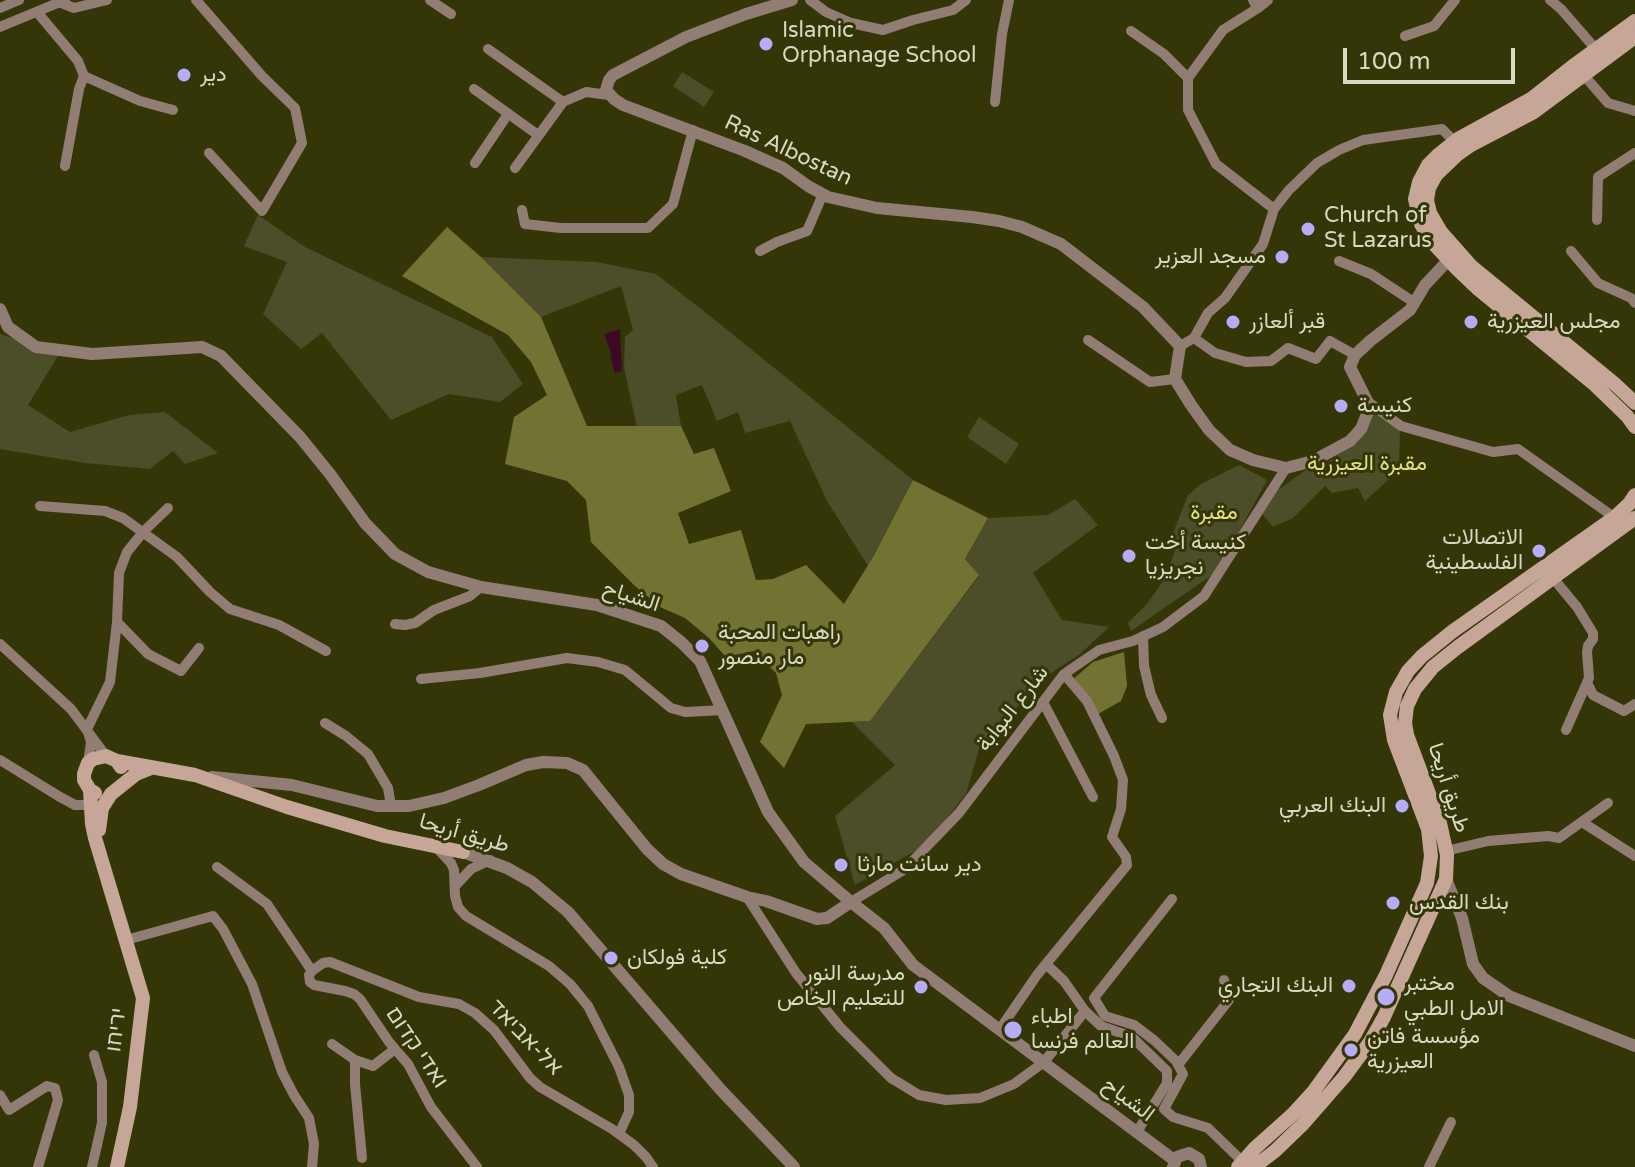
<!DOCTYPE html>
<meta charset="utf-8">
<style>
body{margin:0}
#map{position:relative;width:1635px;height:1167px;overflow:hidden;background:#353608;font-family:"Varela Round",sans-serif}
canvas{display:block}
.scale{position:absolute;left:1343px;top:48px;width:172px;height:36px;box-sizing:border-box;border:4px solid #d8d9c2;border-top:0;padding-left:10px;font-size:24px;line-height:28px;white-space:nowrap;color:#d8d9c2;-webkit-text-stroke:6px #353608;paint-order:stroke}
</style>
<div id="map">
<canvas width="1635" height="1167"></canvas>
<div class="scale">100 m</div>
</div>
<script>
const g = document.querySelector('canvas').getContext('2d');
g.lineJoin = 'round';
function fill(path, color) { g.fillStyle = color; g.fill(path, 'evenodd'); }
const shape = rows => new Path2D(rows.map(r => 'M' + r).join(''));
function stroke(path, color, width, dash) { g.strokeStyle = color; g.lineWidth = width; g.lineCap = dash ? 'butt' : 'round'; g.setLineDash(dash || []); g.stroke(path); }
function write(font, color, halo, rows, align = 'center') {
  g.font = font + ' "Varela Round",Vazirmatn,"Noto Sans Hebrew",sans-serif'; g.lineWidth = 6; g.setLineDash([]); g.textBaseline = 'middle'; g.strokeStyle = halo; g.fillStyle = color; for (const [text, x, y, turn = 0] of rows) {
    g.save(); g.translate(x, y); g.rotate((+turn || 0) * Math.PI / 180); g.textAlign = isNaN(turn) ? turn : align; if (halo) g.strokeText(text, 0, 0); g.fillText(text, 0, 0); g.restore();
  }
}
const green = shape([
 [682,72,714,92,704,107,673,86],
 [258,215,305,247,492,337,523,384,500,402,449,394,391,420,322,333,301,349,263,314,287,262,244,246],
 [481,257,597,262,656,274,705,312,913,480,868,566,827,501,790,421,745,433,738,412,717,421,702,385,676,395,681,426,637,427,624,368,625,337,633,330,621,286,541,317],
 [0,334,61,351,28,405,70,432,129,415,165,412,218,453,185,464,173,451,150,469,85,463,0,449],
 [1371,413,1386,418,1400,430,1399,470,1365,501,1358,488,1332,493,1325,486,1293,518,1273,527,1262,514,1278,490,1307,469,1322,467,1355,441],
 [979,417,1019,444,1006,464,967,437],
 [1239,465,1267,480,1227,554,1212,575,1131,631,1128,623,1146,605,1166,577,1176,547,1171,538,1188,495,1201,484],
 [1075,499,1098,525,1033,573,1062,620,1109,627,1080,654,1045,677,979,749,966,794,940,827,915,851,855,885,835,816,895,765,852,722,870,721,979,576,965,559,988,518,1048,515]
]);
const forest = shape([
 [447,227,481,257,541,317,587,426,681,426,694,454,714,448,731,491,678,513,689,544,741,530,756,580,773,579,806,565,844,604,873,557,913,480,988,518,965,559,979,575,870,721,806,724,784,768,760,742,782,695,776,673,754,651,726,657,709,638,685,618,660,607,635,586,591,542,586,500,567,481,505,464,514,417,547,395,531,362,508,335,402,276],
 [1124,652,1127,686,1121,701,1098,714,1071,681,1093,662]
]);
const water = shape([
 [620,329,622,371,615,373,610,356,612,355,604,334]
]);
const minor = shape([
 [196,0,262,76,295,108,302,143,262,211,209,153],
 [430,0,451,14],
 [810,0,826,12,851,23,883,30,913,20,953,10,966,0],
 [1550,0,1561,9,1600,54],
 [59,2,74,8,107,0],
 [0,8,19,0],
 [1258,8,1268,0],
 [37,12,78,61,84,76,140,101,173,110],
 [0,27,65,0],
 [1131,31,1164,54,1188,78,1188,110,1216,164,1274,209],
 [1405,36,1434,26,1455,0],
 [488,49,563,102,586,92,609,95],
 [1581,72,1608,103,1635,111],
 [1188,78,1223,30,1258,8,1253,0],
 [474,89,538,135],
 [995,102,1002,34,1009,0],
 [475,163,508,114],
 [65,166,79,89,84,76],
 [515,168,563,102],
 [522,210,525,224,561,228,648,228,673,204,693,130],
 [1597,220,1598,177,1635,153],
 [760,251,777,242,807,231,823,194],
 [1571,251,1598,283,1631,298,1635,303],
 [1339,261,1371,274,1415,303],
 [1194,338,1215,353,1246,362,1271,361,1288,348,1316,359,1330,341,1355,355],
 [1088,340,1150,382,1175,379],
 [1180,346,1194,338,1208,313,1225,298,1263,244,1274,209,1289,190,1317,163,1339,150,1363,140,1442,129,1455,142],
 [1367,401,1401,426,1493,452,1518,449,1618,520],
 [40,506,105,511,123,518,177,557,210,592,230,609,279,625,326,651],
 [1553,578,1577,607,1593,633,1593,639,1588,646,1587,652,1589,678,1566,730],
 [117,622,148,654,181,671,199,648],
 [395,624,405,625,415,623,434,610,470,596,481,587],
 [1143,636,1144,666,1151,695,1162,718],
 [0,644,71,709,106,756],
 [421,679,480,673,567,658,598,662,625,670,671,708,685,712,723,710],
 [1587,682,1593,695,1624,711,1635,704],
 [1043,702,1093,797],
 [325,723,346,736,368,754,388,788,391,806],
 [0,760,60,797,75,805,92,805],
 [88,763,91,742,87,729,110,682,117,622,119,573,127,552,144,531,168,508],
 [1582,822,1635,856],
 [437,848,451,863,454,870,455,896,458,907,466,916,549,966,570,984,588,1006,619,1067,629,1095,629,1112,619,1134],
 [1446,851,1488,841,1548,836,1559,838,1608,803],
 [217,867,267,904,312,971],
 [455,886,471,869,490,860],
 [747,897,796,973,840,1027,891,1078,919,1095,946,1100,980,1098,1014,1084,1044,1062,1085,1011],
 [1172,899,1094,998,1105,1016,1134,1025,1155,1041,1176,1061,1183,1074,1164,1109,1173,1117,1208,1128,1242,1161],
 [851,902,905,869,959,813,1064,674,1099,650,1133,641,1163,627,1204,596,1286,468],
 [126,940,213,916,223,929,252,984,282,1072,294,1095,309,1118,314,1144,312,1167],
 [1046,964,1064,981,1085,1011,1101,1026,1132,1037,1167,1071,1167,1083,1137,1132],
 [1000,1029,1037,975,1127,865,1126,857,1112,837,1121,809,1123,780,1114,756,1087,701,1064,674],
 [332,1044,355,1060,373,1066,395,1049],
 [355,1060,355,1084,362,1158],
 [1178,1065,1229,1000,1224,980],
 [0,1095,9,1110,47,1086,55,1088,58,1100,38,1167],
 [92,1167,102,1123,102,1082,94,1055],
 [477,1167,431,1107,408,1064,389,1042,360,999,354,994,345,991,314,985,310,982,309,975,312,971,323,963,330,962,419,997,459,1004,475,1013,494,1030,530,1078,540,1087,612,1129,634,1145,646,1157,653,1167],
 [1429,1167,1451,1122]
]);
const tertiary = shape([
 [792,0,746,14,686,37,613,75,609,80,606,90,614,99,623,105,745,151,783,168,808,186,828,197,877,208,972,217,999,221,1022,227,1061,244,1143,307,1180,346,1175,379,1191,405,1209,430,1230,450,1253,460,1286,468,1313,461,1350,441,1361,429,1367,414,1367,401,1350,367,1355,355,1370,341,1410,310,1425,285,1455,253],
 [0,309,8,327,36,347,92,354,202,347,221,356,300,437,330,474,365,523,395,554,428,572,481,587,597,605,661,626,681,642,700,661,768,812,804,862,851,902,884,928,913,965,1174,1160],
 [212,777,292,785,377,806,409,806,444,798,479,785,526,765,543,762,567,763,583,770,647,849,663,864,681,874,747,897,766,901,817,919,827,918,851,902],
 [463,852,507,868,532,882,568,912,720,1089,794,1167],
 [1446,879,1462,918,1473,964,1483,978,1509,996,1635,1046],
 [1173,1167,1177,1157,1189,1153,1199,1159,1201,1167]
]);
const secondary = shape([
 [1635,21,1573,66,1531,99,1458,139,1438,155,1428,165,1419,182,1415,199,1421,224,1432,242,1458,270,1477,288,1594,384,1627,416,1635,427],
 [1635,37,1534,112,1471,145,1458,154,1436,175,1429,188,1427,200,1430,213,1441,232,1471,266,1616,385,1635,403],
 [117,761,195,775,287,807,385,836,463,852],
 [90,790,92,824,95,838,143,998,130,1107,117,1167],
 [95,793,90,790,84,780,84,774,88,763,93,759,106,756,117,761,121,767],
 [99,830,102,808,111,794,136,774,151,768],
 [1238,1167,1255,1148,1293,1114,1313,1092,1355,1034,1386,975,1427,883,1431,856,1428,829,1394,740,1390,715,1396,692,1408,671,1422,656,1453,631,1615,517,1629,504,1635,495],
 [1254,1167,1275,1151,1303,1124,1344,1077,1370,1042,1384,1017,1446,879,1447,855,1440,823,1407,735,1405,723,1407,706,1415,689,1433,667,1458,647,1635,518]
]);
const markers = [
 [766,44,8,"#b6acf8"],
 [184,75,8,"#b6acf8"],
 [1308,229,8,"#b6acf8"],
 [1282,257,8,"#b6acf8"],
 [1233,322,8,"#b6acf8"],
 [1471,322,8,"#b6acf8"],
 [1341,406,8,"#b6acf8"],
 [1539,551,8,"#b6acf8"],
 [1129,556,8,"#b6acf8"],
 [702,646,8,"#b6acf8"],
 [1402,806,8,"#b6acf8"],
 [841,865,8,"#b6acf8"],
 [1393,903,8,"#b6acf8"],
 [611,958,8,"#b6acf8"],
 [1349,986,8,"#b6acf8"],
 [921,987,8,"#b6acf8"],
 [1386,997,10,"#b6acf8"],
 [1013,1030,10,"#b6acf8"],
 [1351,1050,8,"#b6acf8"]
];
const poiNames = [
 ["Islamic",782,31],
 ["Orphanage School",782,56],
 ["دير",200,75],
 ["Church of",1324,216],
 ["St Lazarus",1324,241],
 ["مسجد العزير",1266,257,"right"],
 ["قبر ألعازر",1249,322],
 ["مجلس العيزرية",1487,322],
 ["كنيسة",1357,406],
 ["الاتصالات",1523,538,"right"],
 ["الفلسطينية",1523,563,"right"],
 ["كنيسة أخت",1145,543],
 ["نجريزيا",1145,568],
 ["راهبات المحبة",718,633],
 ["مار منصور",718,658],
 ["البنك العربي",1386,806,"right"],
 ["دير سانت مارثا",857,865],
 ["بنك القدس",1409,903],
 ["كلية فولكان",627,958],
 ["مدرسة النور",905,974,"right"],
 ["للتعليم الخاص",905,999,"right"],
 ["مختبر",1404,984],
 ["الامل الطبي",1404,1009],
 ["البنك التجاري",1333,986,"right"],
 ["اطباء",1031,1017],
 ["العالم فرنسا",1031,1042],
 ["مؤسسة فاتن",1367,1037],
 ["العيزرية",1367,1062]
];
const streetNames = [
 ["Ras Albostan",788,151,25],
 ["الشياح",631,597,18],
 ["شارع البوابة",1013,709,-52],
 ["طريق أريحا",1448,788,72],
 ["طريق أريحا",464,834,16],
 ["יריחו",117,1030,-83],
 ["אל-אביאד",525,1038,46],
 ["ואדי קדום",416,1048,56],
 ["الشياح",1128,1100,37]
];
const parkNames = [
 ["مقبرة العيزرية",1367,464],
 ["مقبرة",1214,513]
];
fill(green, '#4c4d29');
fill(forest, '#727333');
fill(water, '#3d0927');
stroke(minor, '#917d73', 10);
stroke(tertiary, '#917d73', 12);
stroke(secondary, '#c6a797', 14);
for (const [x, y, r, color] of markers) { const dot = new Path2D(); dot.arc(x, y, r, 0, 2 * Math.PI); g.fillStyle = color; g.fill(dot); stroke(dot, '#353608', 3); }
write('22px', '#d8d9c2', '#353608', poiNames, 'left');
write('22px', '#d8d9c2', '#353608', streetNames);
write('22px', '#dfe183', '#353608', parkNames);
</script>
